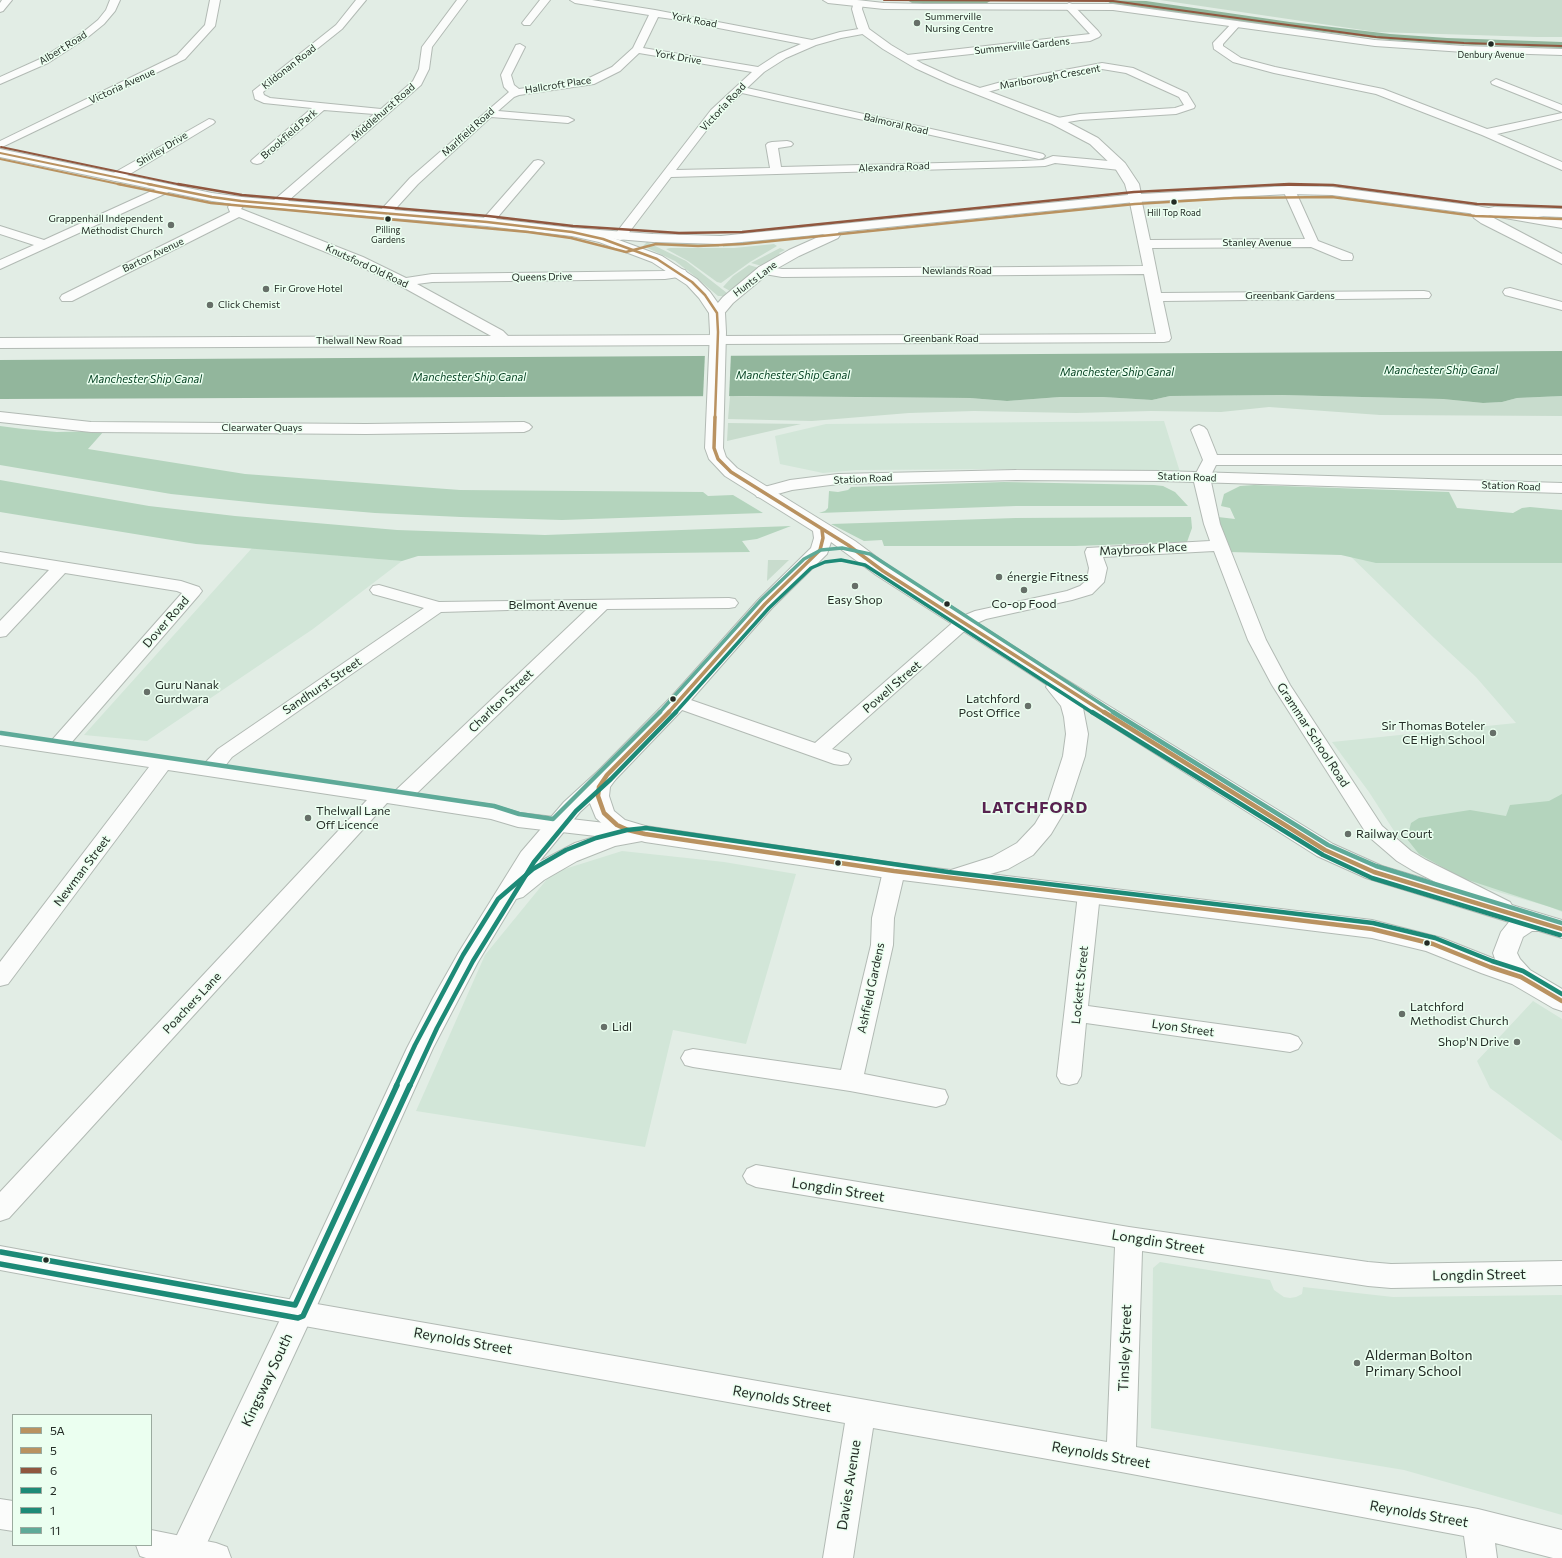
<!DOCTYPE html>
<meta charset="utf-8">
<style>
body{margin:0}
#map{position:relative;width:1562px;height:1558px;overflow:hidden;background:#e2ede5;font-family:Commissioner,sans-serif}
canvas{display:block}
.legend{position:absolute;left:12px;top:1414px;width:140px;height:132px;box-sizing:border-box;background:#ebfff0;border:1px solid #9baa9f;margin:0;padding:5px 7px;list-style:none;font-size:12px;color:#232b25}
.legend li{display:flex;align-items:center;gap:8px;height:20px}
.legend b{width:20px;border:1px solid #9baa9f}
</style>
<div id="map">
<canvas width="1562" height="1558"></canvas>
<ul class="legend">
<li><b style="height:5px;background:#b99260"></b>5A</li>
<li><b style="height:5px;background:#b99260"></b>5</li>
<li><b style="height:5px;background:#90573f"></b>6</li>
<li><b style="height:5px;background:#1d8a77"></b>2</li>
<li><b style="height:5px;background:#1d8a77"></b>1</li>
<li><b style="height:5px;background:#5eaa98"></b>11</li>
</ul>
</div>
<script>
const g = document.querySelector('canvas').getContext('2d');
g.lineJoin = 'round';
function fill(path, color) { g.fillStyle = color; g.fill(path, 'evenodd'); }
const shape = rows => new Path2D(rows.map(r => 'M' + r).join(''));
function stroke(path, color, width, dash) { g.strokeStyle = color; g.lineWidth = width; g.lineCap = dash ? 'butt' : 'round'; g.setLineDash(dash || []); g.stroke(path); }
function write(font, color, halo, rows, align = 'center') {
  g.font = font + ' Commissioner,sans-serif'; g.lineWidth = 3; g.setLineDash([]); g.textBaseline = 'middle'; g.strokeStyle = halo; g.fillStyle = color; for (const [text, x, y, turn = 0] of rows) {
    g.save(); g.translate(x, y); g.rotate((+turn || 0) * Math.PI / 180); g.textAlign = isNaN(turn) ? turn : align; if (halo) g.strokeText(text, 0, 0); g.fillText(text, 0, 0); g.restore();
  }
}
const built = shape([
 [1164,421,1180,472,1013,469,857,470,823,473,780,464,775,436,826,424],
 [252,548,402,561,313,629,147,741,84,735],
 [1343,549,1562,555,1562,912,1550,907,1467,883,1434,866,1405,848,1369,792,1332,742,1516,723,1476,677,1434,638],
 [622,851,724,862,796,874,746,1044,673,1030,645,1147,416,1111,485,955,552,873],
 [1533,1001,1562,1019,1562,1141,1490,1088,1477,1061],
 [1160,1262,1270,1280,1274,1290,1284,1297,1290,1298,1296,1297,1302,1294,1303,1287,1393,1297,1562,1295,1562,1515,1404,1470,1151,1428,1153,1268]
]);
const green = shape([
 [1160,0,1562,0,1562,37,1537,37,1376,32],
 [769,239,772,242,723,247,723,245,728,244,728,243],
 [647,242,686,261,727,293,724,296,718,296,692,274,675,261,643,246],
 [653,242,719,243,719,247,661,246],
 [774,244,777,246,750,262,721,283,717,282,688,261,666,249,670,248,734,248],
 [780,248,785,250,779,253,781,255,762,266,751,263],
 [749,265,759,268,730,291,723,287,733,276],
 [1282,395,1443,399,1483,403,1502,402,1517,398,1562,396,1562,416,1380,415,1269,407,1221,412,1151,411,1076,413,974,411,909,413,812,421,728,419,730,396,970,398,1007,401,1060,397,1103,397,1152,400,1170,396],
 [728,423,801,424,727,441],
 [768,560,789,560,767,581]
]);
const forest = shape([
 [0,426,23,429,57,432,104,431,88,449,245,474,460,490,703,492,708,496,733,495,763,513,562,520,461,517,375,513,268,504,171,494,0,465],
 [0,480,149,506,235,516,397,530,545,535,791,526,757,539,742,541,750,552,418,556,402,561,196,544,0,512],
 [1004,482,1154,485,1163,486,1175,492,1188,506,1016,506,819,513,825,511,828,508,829,491,838,492,848,490,851,487],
 [1254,485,1449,492,1457,508,1513,513,1522,508,1530,507,1562,510,1562,563,1376,563,1341,555,1229,552,1218,517,1235,519,1230,508,1221,506,1224,494,1240,486],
 [1191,517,1192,528,1187,542,1075,546,884,546,882,540,864,541,831,524,1016,518],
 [1562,794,1562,911,1462,878,1419,854,1407,839,1411,823,1419,818,1470,810,1506,816,1510,805,1549,801]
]);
const water = shape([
 [1562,351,1562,396,1517,398,1502,402,1483,403,1443,399,1282,395,1170,396,1152,400,1103,397,1060,397,1007,401,970,398,745,396,0,399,0,360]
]);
const pier = shape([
 [705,353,731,353,729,398,703,398]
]);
const canal = shape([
 [907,0,992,0,987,3,912,3,907,0],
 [1105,0,1146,1,1290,22,1390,34,1447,38,1562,42,1562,48,1447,44,1390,40,1290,28,1110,3,1105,0]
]);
const minor = shape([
 [2,0,12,0,3,11,0,12,0,3,2,0],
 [110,0,120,0,115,11,104,24,88,37,48,63,0,84,0,77,40,59,82,33,98,20,106,10,110,0],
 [210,0,220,0,215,26,185,59,0,148,0,141,177,55,205,25,210,0],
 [356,0,366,0,342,29,263,92,264,95,270,98,381,109,413,81,419,69,422,47,457,0,467,0,432,47,429,69,421,85,281,207,273,207,271,204,273,201,374,114,324,110,261,163,257,164,253,163,251,161,253,159,312,108,264,103,255,99,253,91,336,25,356,0],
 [540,0,550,0,530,25,524,25,522,23,540,0],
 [570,0,592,0,655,10,812,40,840,32,865,28,868,29,870,31,868,33,841,38,816,45,786,58,764,72,747,88,1039,153,1043,154,1045,156,1043,158,1039,159,742,93,719,114,676,170,770,168,766,145,768,143,772,142,787,141,791,142,793,144,791,146,778,148,781,167,1022,161,1043,160,1053,156,1120,162,1124,164,1126,166,1124,168,1120,170,1055,163,1045,166,1022,167,671,177,624,239,620,240,616,239,614,236,616,233,711,110,752,72,639,53,620,71,594,84,519,95,514,97,498,111,568,117,574,120,568,123,491,117,418,184,388,217,380,217,378,214,380,211,410,178,509,92,504,87,501,75,516,45,520,44,525,47,511,75,514,85,519,89,587,79,612,67,633,48,649,15,575,3,570,0],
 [658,17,672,19,801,44,778,54,758,67,643,48,658,17],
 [1069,3,1072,4,1098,31,1101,35,1099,37,1090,41,907,61,902,58,907,55,1090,34,1064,6,1069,3],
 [1236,21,1241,24,1223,44,1223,46,1241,58,1275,67,1383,89,1487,129,1562,113,1562,119,1497,134,1562,162,1562,170,1482,135,1376,94,1274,73,1233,62,1214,49,1213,43,1233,22,1236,21],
 [1102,63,1133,68,1187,93,1195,106,1194,108,1176,114,1080,120,1056,124,1052,123,1050,121,1052,119,1080,114,1175,108,1184,105,1179,97,1126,73,1102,69,1006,87,980,94,975,91,976,89,1005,81,1102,63],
 [1496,79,1562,105,1562,112,1492,84,1491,82,1496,79],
 [209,119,213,120,215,122,213,124,120,180,116,181,112,180,110,177,112,174,209,119],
 [538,160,542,161,544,163,542,165,491,225,483,225,481,222,483,219,534,161,538,160],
 [167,184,171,185,173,188,171,191,0,269,0,260,34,245,0,234,0,226,44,240,167,184],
 [1289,186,1293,187,1295,190,1318,241,1352,254,1353,257,1352,260,1342,260,1311,247,1152,248,1161,293,1424,291,1429,292,1431,295,1429,298,1163,301,1171,338,1169,341,1164,342,718,344,713,343,711,340,713,337,718,336,1156,334,1144,274,782,277,759,273,757,270,759,267,764,266,782,269,1143,266,1129,198,1131,195,1139,195,1141,198,1150,240,1305,239,1283,190,1285,187,1289,186],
 [241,197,245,198,247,201,241,209,363,257,406,278,432,274,665,271,680,269,685,270,687,273,685,276,665,279,432,282,417,284,503,331,509,337,509,341,507,344,502,345,497,344,493,337,399,285,353,263,239,217,72,301,62,301,60,298,62,295,230,212,228,207,230,204,237,198,241,197],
 [1510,288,1562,302,1562,310,1505,295,1503,292,1505,289,1510,288],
 [0,412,91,422,366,424,524,422,529,424,532,427,529,430,524,432,366,434,91,432,0,422,0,412],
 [1199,425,1204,427,1207,430,1217,455,1562,455,1562,465,1216,465,1210,477,1220,524,1266,640,1290,685,1382,826,1411,851,1426,860,1510,902,1513,907,1510,912,1502,915,1494,912,1412,870,1397,861,1368,836,1272,685,1248,640,1214,551,1103,557,1107,568,1104,582,1092,594,1072,600,986,619,970,626,832,749,848,754,851,759,848,764,841,765,834,764,671,706,669,702,671,698,678,696,685,698,815,743,958,618,975,611,1067,591,1080,586,1087,580,1089,568,1085,552,1087,548,1210,541,1204,524,1194,482,1194,477,1203,460,1191,430,1194,427,1199,425],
 [0,552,181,581,199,587,202,591,199,595,71,743,205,763,218,749,424,608,373,594,370,590,373,586,379,585,439,602,729,598,735,599,738,603,735,607,729,608,607,609,416,794,493,805,520,813,639,827,646,829,649,834,646,839,639,841,518,827,491,819,387,803,9,1218,0,1221,0,1192,367,800,168,770,8,984,0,986,0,962,149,767,0,745,0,733,52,740,182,593,177,591,65,573,6,636,0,637,0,621,49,570,0,562,0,552],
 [508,610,586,610,395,791,225,766,232,757,441,612,508,610],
 [894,864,902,866,905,871,894,918,893,945,864,1074,945,1090,948,1097,945,1104,936,1107,850,1091,693,1067,685,1065,681,1058,685,1051,693,1049,841,1070,871,945,872,918,883,871,886,866,894,864],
 [1089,886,1097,889,1100,894,1088,1006,1290,1034,1298,1037,1302,1043,1298,1049,1290,1052,1086,1023,1081,1076,1077,1083,1069,1085,1061,1083,1057,1076,1078,894,1081,889,1089,886],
 [756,1165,1129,1227,1368,1262,1391,1264,1562,1261,1562,1285,1391,1288,1368,1286,1142,1251,1136,1447,1478,1509,1562,1530,1562,1558,1553,1558,1495,1543,1497,1558,1467,1558,1464,1536,1121,1472,873,1428,853,1558,823,1558,845,1423,271,1320,0,1270,0,1246,271,1296,1107,1442,1115,1247,756,1187,747,1183,743,1176,747,1169,756,1165],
 [0,1499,13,1501,13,1531,0,1529,0,1499],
 [151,1530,216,1543,227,1547,231,1558,146,1558,140,1556,136,1545,151,1545,151,1530]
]);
const tertiary = shape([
 [858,1,863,4,862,9,869,29,891,45,923,64,956,79,1060,118,1098,138,1125,163,1139,184,1141,194,1289,186,1332,187,1476,206,1481,207,1483,210,1481,213,1476,214,1332,195,1289,194,1135,202,838,232,840,235,838,238,799,256,769,273,733,303,722,316,717,318,712,316,709,313,712,310,723,297,759,267,789,250,825,234,721,244,653,242,567,235,565,232,567,229,572,228,653,234,721,236,1128,195,1125,184,1115,168,1090,144,1052,124,948,83,915,68,883,49,861,33,857,27,852,9,854,2,858,1],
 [1494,207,1562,209,1562,217,1489,214,1487,211,1489,208,1494,207]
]);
const secondary = shape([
 [1476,206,1562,220,1562,228,1488,215,1562,254,1562,264,1481,223,1474,218,1469,210,1471,207,1476,206],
 [718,335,723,337,726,340,723,343,718,345,0,348,0,338,718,335],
 [1016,470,1161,471,1562,483,1562,493,1161,481,1016,480,838,484,792,490,763,498,757,497,754,493,757,489,790,480,838,474,1016,470]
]);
const primary = shape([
 [823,0,857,0,884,3,924,4,1113,4,1375,40,1464,46,1562,49,1562,55,1464,52,1375,46,1113,10,884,9,828,3,823,0],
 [607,768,615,770,618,775,615,780,580,812,539,862,575,843,613,831,645,826,653,829,656,834,653,839,615,846,577,861,544,880,523,897,516,899,478,962,433,1048,314,1312,200,1558,166,1558,288,1303,407,1048,433,998,459,952,521,852,564,802,599,770,607,768]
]);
const trunk = shape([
 [0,149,212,193,241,197,487,218,572,228,608,236,662,256,697,279,710,292,725,313,726,332,723,448,726,457,737,468,855,541,890,567,1049,669,1333,844,1382,866,1562,920,1562,938,1539,931,1532,931,1523,937,1517,953,1520,959,1530,970,1562,989,1562,1011,1553,1008,1512,984,1481,973,1426,951,1372,938,894,879,645,842,620,835,609,830,596,818,587,796,588,787,599,770,671,697,758,600,811,548,814,538,813,531,725,476,709,459,705,448,710,332,709,313,699,298,687,285,652,262,599,242,572,236,487,226,241,205,212,201,0,157,0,149],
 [831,542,876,575,1047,685,1046,687,1049,691,1061,706,1064,717,1066,734,1063,756,1048,802,1035,824,1017,843,992,857,951,870,894,863,645,826,625,820,614,811,609,796,610,787,615,780,685,707,772,608,827,554,831,542],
 [1083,708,1317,856,1366,878,1509,922,1501,932,1493,953,1495,959,1442,938,1372,920,990,874,1008,869,1033,855,1051,834,1070,802,1085,756,1088,734,1083,708]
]);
const bus1Far3 = shape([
 [0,153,153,185]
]);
const bus1Far2 = shape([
 [148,184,212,197,241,201,487,222,572,232,603,239,657,259,692,282,705,295,717,313,718,332,715,418]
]);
const bus1Far1 = shape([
 [715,417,714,448,718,459,731,472,848,545,883,571,1105,713],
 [668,713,765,604,820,550,823,538,822,530]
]);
const bus1 = shape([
 [669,712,607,775,599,787,598,796,604,813,617,825,628,830,645,834,894,871,1372,929,1433,944,1490,967,1521,977,1562,1001],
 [1104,712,1325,850,1374,872,1562,929]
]);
const bus2Far1 = shape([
 [0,159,123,185]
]);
const bus2 = shape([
 [118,184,211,203,528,232,571,238,626,252,656,244,698,246,743,244,1135,204,1234,198,1332,197,1475,216,1562,219]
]);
const bus3Far1 = shape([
 [884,0,1113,1,1376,37,1464,43,1562,46],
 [1,147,182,185],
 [1276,185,1318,185]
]);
const bus3 = shape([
 [178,184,242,195,488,216,573,226,679,233,742,232,1134,192,1289,184,1333,185,1477,204,1562,207]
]);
const bus4Far2 = shape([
 [675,713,769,608,811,568,825,562,841,560,865,565,1093,713]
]);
const bus4Far1 = shape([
 [1092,712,1323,855,1372,878,1560,935],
 [410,1086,437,1028,473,961,534,862,576,811,611,779,676,712]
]);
const bus4 = shape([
 [0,1264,298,1318,303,1316,410,1085]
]);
const bus5Far1 = shape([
 [396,1086,415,1045,463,955,498,899,533,869,566,850,596,838,627,830,646,828,948,872,1373,923,1435,938,1492,961,1523,971,1562,994]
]);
const bus5 = shape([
 [1,1252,295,1305,397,1085]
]);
const bus6Far1 = shape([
 [659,713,761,600,804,559,821,550,842,548,870,554,1115,713]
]);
const bus6 = shape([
 [1113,712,1328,845,1376,866,1562,923],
 [1,733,494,806,519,814,553,819,660,712]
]);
const markers = [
 [917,23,4,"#666f68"],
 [1491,44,3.5,"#232b25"],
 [1174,202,3.5,"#232b25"],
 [388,219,3.5,"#232b25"],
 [171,225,4,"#666f68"],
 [266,289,4,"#666f68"],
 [210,305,4,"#666f68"],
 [999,577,4,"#666f68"],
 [855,586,4,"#666f68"],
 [1024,590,4,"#666f68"],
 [947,604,3.5,"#232b25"],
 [147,692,4,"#666f68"],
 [673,699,3.5,"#232b25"],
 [1028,706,4,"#666f68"],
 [1493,733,4,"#666f68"],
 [308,818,4,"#666f68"],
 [1348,834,4,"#666f68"],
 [838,863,3.5,"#232b25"],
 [1427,943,3.5,"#232b25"],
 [1402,1014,4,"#666f68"],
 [604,1027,4,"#666f68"],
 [1517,1042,4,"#666f68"],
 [46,1260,3.5,"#232b25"],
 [1357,1363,4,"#666f68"]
];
const farBusnames = [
 ["Denbury Avenue",1491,55],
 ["Hill Top Road",1174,213],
 ["Pilling",388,230],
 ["Gardens",388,240]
];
const farPoinames = [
 ["Summerville",925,17],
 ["Nursing Centre",925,29],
 ["Grappenhall Independent",163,219,"right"],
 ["Methodist Church",163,231,"right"],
 ["Fir Grove Hotel",274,289],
 ["Click Chemist",218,305]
];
const farStreetnames = [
 ["York Road",694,20,11],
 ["Summerville Gardens",1022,46,-6],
 ["Albert Road",63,48,-32],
 ["York Drive",678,57,10],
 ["Kildonan Road",289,67,-38],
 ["Marlborough Crescent",1050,77,-10],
 ["Hallcroft Place",558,85,-9],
 ["Victoria Avenue",122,86,-25],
 ["Victoria Road",723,107,-47],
 ["Middlehurst Road",383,112,-41],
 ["Balmoral Road",896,124,13],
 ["Marlfield Road",468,132,-42],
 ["Brookfield Park",289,134,-41],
 ["Shirley Drive",162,149,-31],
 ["Alexandra Road",894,167,-2],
 ["Stanley Avenue",1257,243],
 ["Barton Avenue",153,255,-26],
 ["Knutsford Old Road",367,266,25],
 ["Newlands Road",957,271],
 ["Queens Drive",542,277,-1],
 ["Hunts Lane",755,279,-37],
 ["Greenbank Gardens",1290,296],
 ["Greenbank Road",941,339],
 ["Thelwall New Road",359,341],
 ["Clearwater Quays",262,428],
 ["Station Road",1187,477,2],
 ["Station Road",863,479,-3],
 ["Station Road",1511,486,2]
];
const farWaternames = [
 ["Manchester Ship Canal",1441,370],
 ["Manchester Ship Canal",1117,372],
 ["Manchester Ship Canal",793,375],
 ["Manchester Ship Canal",469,377],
 ["Manchester Ship Canal",145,379]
];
const streetNames = [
 ["Maybrook Place",1143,549,-3],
 ["Belmont Avenue",553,605],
 ["Dover Road",166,622,-49],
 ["Sandhurst Street",322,686,-34],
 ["Powell Street",892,687,-41],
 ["Charlton Street",501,701,-44],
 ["Grammar School Road",1313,735,57],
 ["Newman Street",82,871,-53],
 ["Lockett Street",1080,985,-84],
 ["Ashfield Gardens",871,988,-78],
 ["Poachers Lane",192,1003,-47],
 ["Lyon Street",1183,1028,8]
];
const poiNames = [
 ["énergie Fitness",1007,577],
 ["Easy Shop",855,600,"center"],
 ["Co-op Food",1024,604,"center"],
 ["Guru Nanak",155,685],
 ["Gurdwara",155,699],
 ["Latchford",1020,699,"right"],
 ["Post Office",1020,713,"right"],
 ["Sir Thomas Boteler",1485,726,"right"],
 ["CE High School",1485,740,"right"],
 ["Thelwall Lane",316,811],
 ["Off Licence",316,825],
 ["Railway Court",1356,834],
 ["Latchford",1410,1007],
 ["Methodist Church",1410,1021],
 ["Lidl",612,1027],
 ["Shop'N Drive",1509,1042,"right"]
];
const nearStreetnames = [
 ["Longdin Street",838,1190,9],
 ["Longdin Street",1158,1242,9],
 ["Longdin Street",1479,1275,-1],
 ["Reynolds Street",463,1341,10],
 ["Tinsley Street",1125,1348,-88],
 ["Kingsway South",267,1380,-65],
 ["Reynolds Street",782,1399,10],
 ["Reynolds Street",1101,1455,10],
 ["Davies Avenue",849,1485,-81],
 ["Reynolds Street",1419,1514,10]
];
const nearPoinames = [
 ["Alderman Bolton",1365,1355],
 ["Primary School",1365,1371]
];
const districtNames = [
 ["LATCHFORD",1035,808]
];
fill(built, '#d2e6d8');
fill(green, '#c8dccd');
fill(forest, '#b4d4bd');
fill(water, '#92b69c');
fill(pier, '#e2ede5');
fill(canal, '#92b69c');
stroke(minor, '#b2bab4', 2);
stroke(tertiary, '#b2bab4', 2);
stroke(secondary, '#b2bab4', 2);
stroke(primary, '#b2bab4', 2);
stroke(trunk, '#b2bab4', 2);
fill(minor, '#fbfcfb');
fill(tertiary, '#fbfcfb');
fill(secondary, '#fbfcfb');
fill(primary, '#fbfcfb');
fill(trunk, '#fbfcfb');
stroke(bus1Far3, '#b99260', 2);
stroke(bus1Far2, '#b99260', 2.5);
stroke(bus1Far1, '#b99260', 3.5);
stroke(bus1, '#b99260', 4.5);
stroke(bus2Far1, '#b99260', 2);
stroke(bus2, '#b99260', 2.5);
stroke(bus3Far1, '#90573f', 2);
stroke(bus3, '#90573f', 2.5);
stroke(bus4Far2, '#1d8a77', 3.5);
stroke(bus4Far1, '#1d8a77', 4.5);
stroke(bus4, '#1d8a77', 5.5);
stroke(bus5Far1, '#1d8a77', 4.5);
stroke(bus5, '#1d8a77', 5.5);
stroke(bus6Far1, '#5eaa98', 3.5);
stroke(bus6, '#5eaa98', 4.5);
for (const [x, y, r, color] of markers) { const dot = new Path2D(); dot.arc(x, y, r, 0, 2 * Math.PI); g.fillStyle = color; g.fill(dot); stroke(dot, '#ebfff0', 1.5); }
write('9px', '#232b25', '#ebfff0', farBusnames);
write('10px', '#232b25', '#ebfff0', farPoinames, 'left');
write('10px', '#232b25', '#ebfff0', farStreetnames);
write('italic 11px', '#013e1e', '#ebfff0', farWaternames);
write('12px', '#232b25', '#ebfff0', streetNames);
write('12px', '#232b25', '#ebfff0', poiNames, 'left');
write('14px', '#232b25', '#ebfff0', nearStreetnames);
write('14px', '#232b25', '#ebfff0', nearPoinames, 'left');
g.letterSpacing = '1px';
write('bold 16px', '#582350', '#ebfff0', districtNames);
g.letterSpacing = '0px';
</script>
